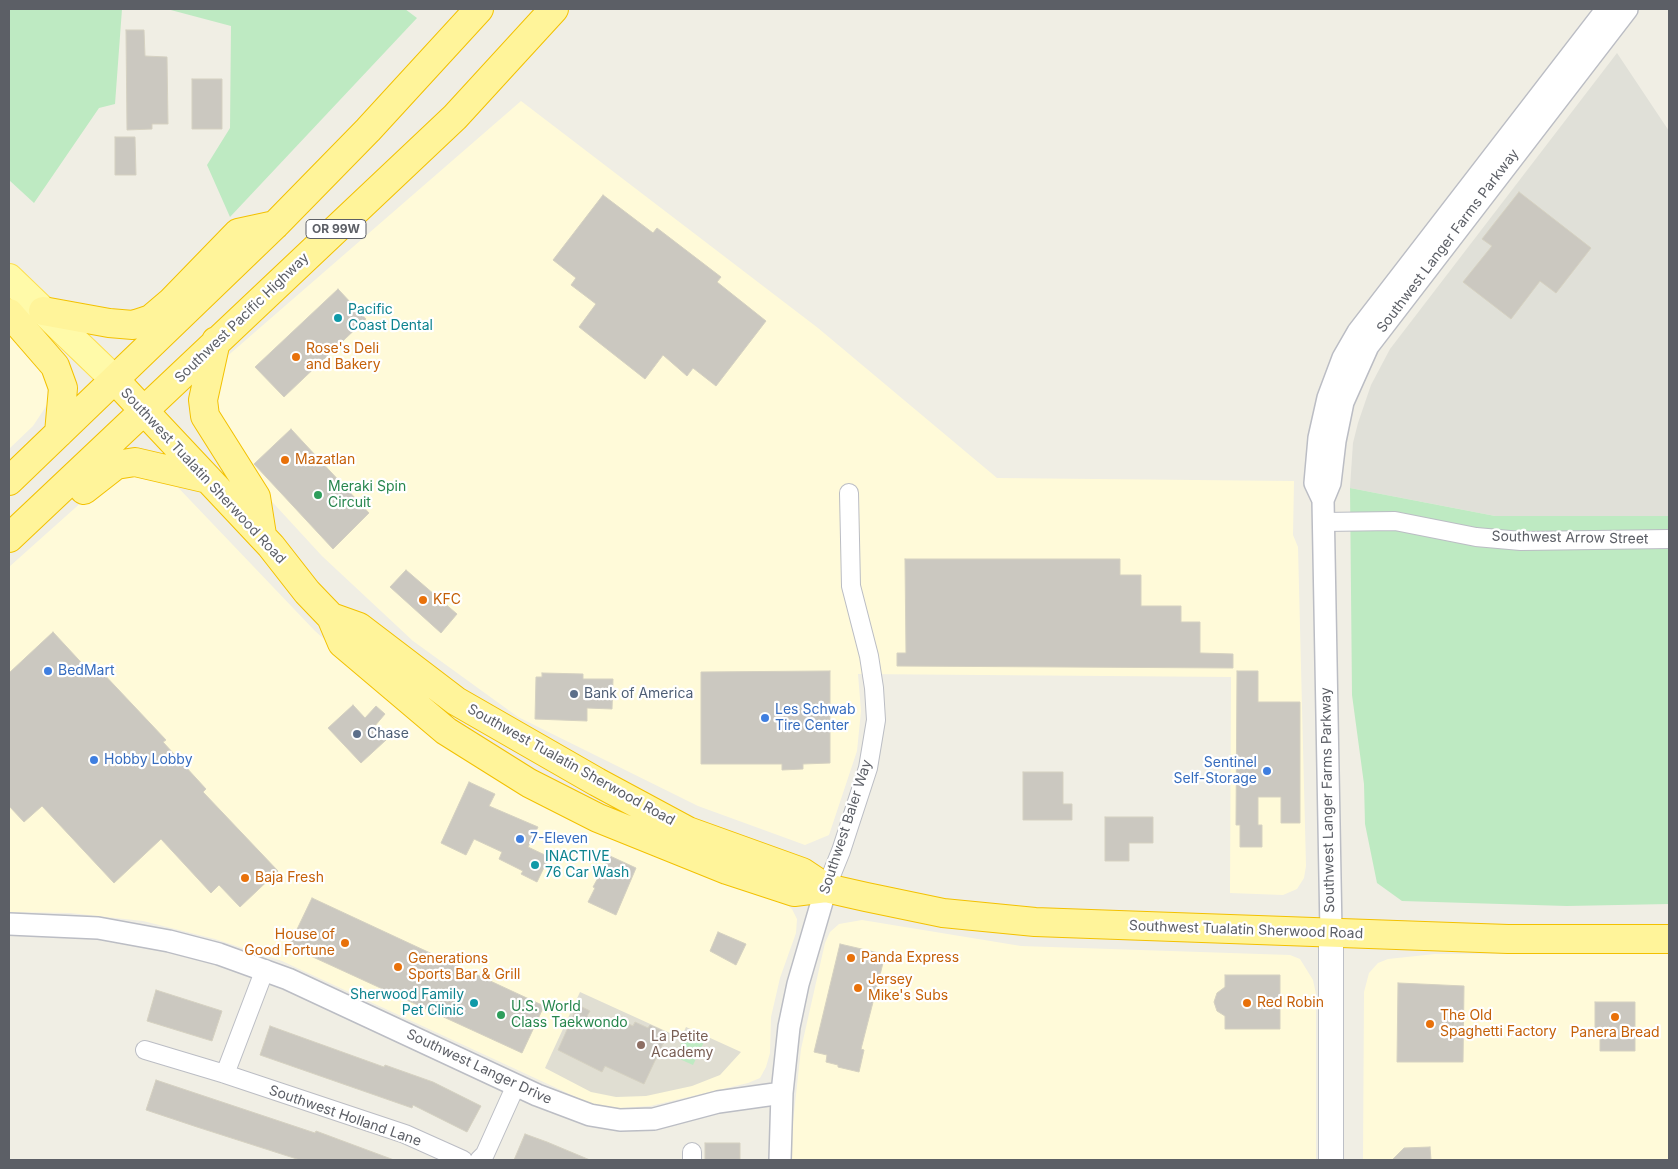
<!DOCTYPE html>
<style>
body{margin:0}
#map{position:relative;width:1678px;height:1169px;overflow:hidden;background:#f0eee4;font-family:Inter,sans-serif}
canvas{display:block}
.frame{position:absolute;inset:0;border:10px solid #5c5f66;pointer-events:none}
</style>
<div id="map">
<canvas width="1678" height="1169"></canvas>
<div class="frame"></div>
</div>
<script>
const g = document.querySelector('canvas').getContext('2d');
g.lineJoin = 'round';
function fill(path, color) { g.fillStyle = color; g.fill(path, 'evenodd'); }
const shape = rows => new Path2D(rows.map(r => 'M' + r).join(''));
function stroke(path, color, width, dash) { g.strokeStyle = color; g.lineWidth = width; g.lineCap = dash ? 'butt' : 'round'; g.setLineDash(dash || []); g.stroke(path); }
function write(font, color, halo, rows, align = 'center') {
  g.font = font + ' Inter,sans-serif'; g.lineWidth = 4.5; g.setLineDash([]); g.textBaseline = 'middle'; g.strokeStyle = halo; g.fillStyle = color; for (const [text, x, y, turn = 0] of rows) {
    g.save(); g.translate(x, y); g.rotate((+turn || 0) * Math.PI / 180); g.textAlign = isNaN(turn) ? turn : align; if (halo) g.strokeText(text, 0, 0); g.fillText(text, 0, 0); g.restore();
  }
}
const commercial = shape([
 [521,101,818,328,997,478,1294,481,1293,535,1298,547,1306,866,1304,878,1297,889,1283,895,1230,893,1231,677,858,674,861,711,857,751,829,835,805,845,698,806,518,717,413,641,322,556,241,468,201,395,217,365],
 [9,327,48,372,47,405,33,426,9,449],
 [121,473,169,478,315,631,368,678,425,723,785,903,792,909,797,919,796,933,780,978,771,1017,770,1053,766,1067,760,1078,748,1083,650,1106,620,1108,591,1104,282,961,215,939,143,921,70,913,9,912,9,567,103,483],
 [862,920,1021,946,1290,955,1300,959,1313,980,1316,994,1316,1160,792,1160,792,1131,801,1049,825,943,830,932,839,924],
 [1669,953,1669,1160,1363,1160,1364,992,1369,973,1378,963,1388,959,1435,954]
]);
const industrial = shape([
 [1617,53,1669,131,1669,516,1495,516,1350,488,1353,443,1358,423,1371,385,1390,349]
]);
const education = shape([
 [580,992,681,1038,686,1027,741,1052,720,1075,692,1086,646,1096,616,1097,591,1092,545,1068]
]);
const green = shape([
 [9,9,122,9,115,104,99,108,34,203,9,180],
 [167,9,405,9,417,18,230,217,207,165,230,128,231,26],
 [1350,488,1495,516,1669,516,1669,904,1567,906,1402,901,1377,883,1365,824,1364,784,1352,695],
 [687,1031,705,1040,693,1065,675,1057]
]);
const building = shape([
 [126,30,144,30,145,56,167,57,168,124,152,124,152,129,127,130,126,30],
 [192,79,222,79,222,129,192,129,192,79],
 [115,137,135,137,136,175,115,175,115,137],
 [1519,192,1591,248,1556,293,1540,281,1511,319,1463,282,1492,246,1482,239,1519,192],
 [603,195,653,233,657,228,721,277,717,282,766,321,716,386,693,368,687,376,663,355,645,379,579,327,596,304,571,285,576,278,553,260,603,195],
 [338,289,366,319,284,397,255,367,338,289],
 [291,429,369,513,333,549,254,464,291,429],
 [905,559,1120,559,1120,575,1141,575,1141,606,1181,606,1181,622,1200,622,1200,653,1233,654,1233,668,897,666,897,653,906,653,905,559],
 [406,570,457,614,441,633,390,587,406,570],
 [53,632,90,672,94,668,97,672,99,669,166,740,163,742,206,789,203,792,278,871,240,907,219,885,211,893,161,839,114,883,42,806,24,822,9,806,9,673,53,632],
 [830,671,830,763,803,764,803,769,782,770,782,764,701,764,701,672,830,671],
 [1237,671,1258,671,1258,702,1300,702,1300,823,1281,823,1281,797,1258,797,1258,825,1262,825,1262,847,1240,847,1240,825,1236,825,1237,671],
 [542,673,583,674,583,679,613,679,612,709,587,708,587,721,535,719,536,677,542,677,542,673],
 [353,705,365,718,376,706,385,714,374,727,386,740,361,763,328,728,353,705],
 [1023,772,1063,772,1063,804,1072,804,1072,820,1023,820,1023,772],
 [469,782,495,794,489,806,538,827,528,847,549,857,537,882,521,874,523,871,499,859,502,852,474,839,466,855,441,843,469,782],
 [1105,817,1153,817,1153,843,1129,843,1129,861,1105,861,1105,817],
 [610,856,636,868,616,915,588,902,595,888,593,887,610,856],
 [312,898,544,1006,522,1053,289,946,312,898],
 [718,932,746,944,736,965,710,951,718,932],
 [840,944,883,954,881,962,883,963,861,1049,864,1050,859,1072,838,1067,838,1065,826,1062,827,1055,814,1052,840,944],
 [1225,975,1280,975,1280,1029,1225,1029,1225,1016,1217,1011,1214,1002,1217,993,1225,987,1225,975],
 [1398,983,1464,986,1463,1062,1397,1062,1398,983],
 [156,990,222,1011,212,1041,147,1021,156,990],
 [1595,1002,1635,1002,1635,1051,1600,1051,1600,1033,1595,1033,1595,1002],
 [578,1005,590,1011,587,1016,610,1026,614,1017,633,1026,635,1022,648,1028,650,1025,668,1033,644,1084,605,1066,602,1072,558,1050,578,1005],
 [270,1026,384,1067,385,1065,433,1082,481,1106,467,1132,413,1105,412,1108,260,1055,270,1026],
 [156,1080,315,1133,316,1131,394,1160,300,1160,197,1127,146,1110,156,1080],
 [525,1134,547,1142,590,1160,514,1160,525,1134],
 [705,1143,740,1143,740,1160,705,1160,705,1143],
 [1430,1147,1431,1160,1392,1160,1404,1148,1430,1147]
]);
const minor = shape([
 [1323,522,1395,521,1476,537,1521,541,1669,539],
 [826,888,841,851,868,768,876,720,874,688,869,656,851,586,849,493],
 [265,969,225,1074,405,1134,463,1160],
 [145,1050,225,1074],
 [479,1160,485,1154,516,1085],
 [692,1160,692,1152]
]);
const tertiary = shape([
 [1323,500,1330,483,1335,441,1343,402,1368,346,1627,9],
 [9,924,98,928,169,941,219,954,288,979,537,1095,590,1115,620,1120,654,1119,718,1102,782,1093],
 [1331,932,1323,500,1315,483,1319,438,1328,398,1343,358,1358,332,1607,9],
 [780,1160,782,1093,789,1027,798,984,826,888]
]);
const secondary = shape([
 [1331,932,1331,1160]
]);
const primary = shape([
 [9,278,115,380]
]);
const trunk = shape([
 [43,311,109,323,133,325,151,319,171,302,238,233,275,225],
 [9,313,55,366,63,388,59,433],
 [216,341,203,400,205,416,256,497,262,535],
 [115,380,271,546,307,592,331,617,342,643,446,731,529,783,598,818,727,870,794,892,826,888],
 [9,481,275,225,368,130,479,9],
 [84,490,116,465,135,462,208,479],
 [9,538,455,117,554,9],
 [331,617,359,627,456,701,597,782,688,831,802,872,826,888,866,897,943,913,1035,922,1508,939,1669,939]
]);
const markers = [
 [338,318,5,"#0f9aa8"],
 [296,357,5,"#e8710a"],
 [285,460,5,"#e8710a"],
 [318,495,5,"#2e9e5b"],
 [423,600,5,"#e8710a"],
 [48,671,5,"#3f7fe0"],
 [574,694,5,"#5c6f8a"],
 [765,718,5,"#3f7fe0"],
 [357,734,5,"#5c6f8a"],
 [94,760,5,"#3f7fe0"],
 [1267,771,5,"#3f7fe0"],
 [520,839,5,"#3f7fe0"],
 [535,865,5,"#0f9aa8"],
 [245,878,5,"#e8710a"],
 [345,943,5,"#e8710a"],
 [851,958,5,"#e8710a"],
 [398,967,5,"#e8710a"],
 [858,988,5,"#e8710a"],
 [474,1003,5,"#0f9aa8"],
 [1247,1003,5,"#e8710a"],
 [501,1015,5,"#2e9e5b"],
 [1615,1017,5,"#e8710a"],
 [1430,1024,5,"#e8710a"],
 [641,1045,5,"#8d6e63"]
];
const shields = [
 [336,229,60]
];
const shieldNames = [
 ["OR 99W",336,229]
];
const streetNames = [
 ["Southwest Langer Farms Parkway",1448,241,-53],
 ["Southwest Pacific Highway",242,318,-44],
 ["Southwest Tualatin Sherwood Road",203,476,47],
 ["Southwest Arrow Street",1570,538,1],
 ["Southwest Tualatin Sherwood Road",571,765,29],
 ["Southwest Langer Farms Parkway",1328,800,-91],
 ["Southwest Baler Way",846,827,-72],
 ["Southwest Tualatin Sherwood Road",1246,930,2],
 ["Southwest Langer Drive",479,1067,25],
 ["Southwest Holland Lane",345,1116,19]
];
const cultureNames = [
 ["Pacific",348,310],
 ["Coast Dental",348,326],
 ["INACTIVE",545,857],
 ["76 Car Wash",545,873],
 ["Sherwood Family",464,995,"right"],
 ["Pet Clinic",464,1011,"right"]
];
const foodNames = [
 ["Rose's Deli",306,349],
 ["and Bakery",306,365],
 ["Mazatlan",295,460],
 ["KFC",433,600],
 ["Baja Fresh",255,878],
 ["House of",335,935,"right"],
 ["Good Fortune",335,951,"right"],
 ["Panda Express",861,958],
 ["Generations",408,959],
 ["Sports Bar & Grill",408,975],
 ["Jersey",868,980],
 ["Mike's Subs",868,996],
 ["Red Robin",1257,1003],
 ["The Old",1440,1016],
 ["Spaghetti Factory",1440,1032],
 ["Panera Bread",1615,1033,"center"]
];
const leisureNames = [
 ["Meraki Spin",328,487],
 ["Circuit",328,503],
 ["U.S. World",511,1007],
 ["Class Taekwondo",511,1023]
];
const shopNames = [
 ["BedMart",58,671],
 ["Les Schwab",775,710],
 ["Tire Center",775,726],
 ["Hobby Lobby",104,760],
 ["Sentinel",1257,763,"right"],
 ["Self-Storage",1257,779,"right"],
 ["7-Eleven",530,839]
];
const serviceNames = [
 ["Bank of America",584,694],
 ["Chase",367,734]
];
const educationNames = [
 ["La Petite",651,1037],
 ["Academy",651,1053]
];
fill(commercial, '#fffad9');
fill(industrial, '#e0e0d8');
fill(education, '#e0ded2');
fill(green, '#beeac2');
fill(building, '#cbc8c0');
stroke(building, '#d5d1c1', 1);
stroke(minor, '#bbbdc4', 20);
stroke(tertiary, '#bbbdc4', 24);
stroke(secondary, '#bcbfc6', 26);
stroke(primary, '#fedf4e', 30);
stroke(trunk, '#f3c100', 30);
stroke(minor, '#fff', 18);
stroke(tertiary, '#fff', 21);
stroke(secondary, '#fff', 24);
stroke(primary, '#fffaa9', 28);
stroke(trunk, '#fff49a', 28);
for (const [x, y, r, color] of markers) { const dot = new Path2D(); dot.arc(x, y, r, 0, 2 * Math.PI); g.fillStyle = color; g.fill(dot); stroke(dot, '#fff', 2); }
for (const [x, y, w] of shields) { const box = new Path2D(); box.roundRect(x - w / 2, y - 9.5, w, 19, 4); g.fillStyle = '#fff'; g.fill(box); stroke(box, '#5c5f66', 1); }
write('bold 12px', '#5c5f66', null, shieldNames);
write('14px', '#5c5f66', '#fff', streetNames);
write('14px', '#0d838f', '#fff', cultureNames, 'left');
write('14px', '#c56008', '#fff', foodNames, 'left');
write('14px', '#27864d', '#fff', leisureNames, 'left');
write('14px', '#366cbe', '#fff', shopNames, 'left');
write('14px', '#4e5e75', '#fff', serviceNames, 'left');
write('14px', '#785e54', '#fff', educationNames, 'left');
</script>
